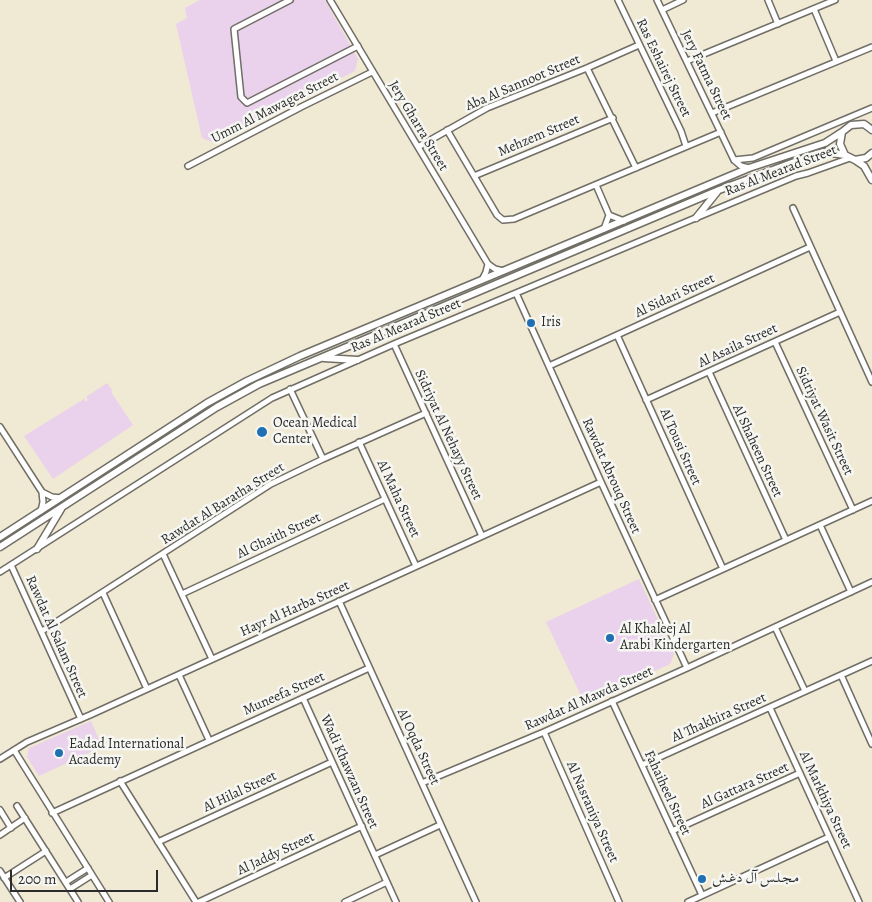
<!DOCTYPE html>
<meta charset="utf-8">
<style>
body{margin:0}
#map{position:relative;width:872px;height:902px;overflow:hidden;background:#f0e9d4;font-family:Alegreya,serif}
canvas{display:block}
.scale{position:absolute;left:10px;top:870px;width:148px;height:22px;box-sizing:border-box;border:2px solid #2b2b2b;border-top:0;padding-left:6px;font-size:15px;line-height:18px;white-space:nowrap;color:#2b2b2b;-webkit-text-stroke:4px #f6f6f2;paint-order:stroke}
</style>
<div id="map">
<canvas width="872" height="902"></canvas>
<div class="scale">200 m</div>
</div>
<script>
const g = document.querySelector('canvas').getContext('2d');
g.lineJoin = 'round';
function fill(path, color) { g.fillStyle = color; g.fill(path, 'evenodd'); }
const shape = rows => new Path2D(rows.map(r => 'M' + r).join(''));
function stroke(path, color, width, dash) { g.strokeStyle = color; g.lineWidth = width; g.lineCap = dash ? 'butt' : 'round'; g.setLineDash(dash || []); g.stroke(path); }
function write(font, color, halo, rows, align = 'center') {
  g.font = font + ' Alegreya,Amiri,serif'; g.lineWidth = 5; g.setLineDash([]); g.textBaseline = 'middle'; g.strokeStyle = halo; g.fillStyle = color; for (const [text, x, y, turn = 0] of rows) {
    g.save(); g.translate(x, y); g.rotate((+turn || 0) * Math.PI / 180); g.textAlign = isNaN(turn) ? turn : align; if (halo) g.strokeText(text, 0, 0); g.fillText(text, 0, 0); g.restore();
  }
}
const built = shape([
 [200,0,325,0,358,59,355,71,212,142,202,138,176,24,187,18,185,8],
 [107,383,112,390,111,392,133,425,53,479,24,436,84,399,86,402,88,400,86,397],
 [639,579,674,654,670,664,585,704,546,622],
 [91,721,102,747,39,776,27,757,29,748]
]);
const minor = shape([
 [290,0,234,29,241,97,247,103,358,46],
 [330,0,488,264,495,269,503,271],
 [618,0,681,131,686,146],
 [657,0,734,160,741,166,749,168],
 [768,0,778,24],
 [814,9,836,61],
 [662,10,683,0],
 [687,61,835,0],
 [587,68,636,168],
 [712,113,872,47],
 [447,130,497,215,503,220,514,219,721,132],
 [418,147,487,108,587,68,639,45],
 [734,160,753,158,872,108],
 [188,166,301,107,372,72],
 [474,176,613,118],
 [596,185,609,215,604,229],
 [793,208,872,382],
 [609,215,624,221],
 [482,280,486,272,488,264],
 [516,293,601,482,687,668],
 [617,335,723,569],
 [775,342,853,510],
 [394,344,482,536],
 [549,366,810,247],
 [709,372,786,540],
 [290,389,323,459],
 [646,400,840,312],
 [0,427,42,492,52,497,61,498],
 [359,442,416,566],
 [41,511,43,502,42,492],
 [820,525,851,592],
 [163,554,212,659],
 [11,565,81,719],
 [0,572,272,398,394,344,796,176,808,173,850,158],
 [103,593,147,689],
 [182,594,385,499],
 [655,600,872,501],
 [339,601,476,902],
 [775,627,805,691],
 [42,631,271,484,323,459,426,413],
 [179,675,209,740],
 [841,675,872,744],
 [303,698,396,902],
 [612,701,702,895],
 [770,708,859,902],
 [544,732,619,902],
 [14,750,109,902],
 [0,759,27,742,90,715,601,482],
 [642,765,872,661],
 [120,781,196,902],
 [422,783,544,732,687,668,872,582],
 [17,806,78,902],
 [0,810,11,828],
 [52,813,369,668],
 [672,831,800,773],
 [0,835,25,818],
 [158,842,332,762],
 [375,855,440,825],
 [0,871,20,902],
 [4,878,46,851],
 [66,882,88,868],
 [70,889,92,875],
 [199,902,362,826],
 [345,902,387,882],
 [688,902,829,837]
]);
const tertiary = shape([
 [872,130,864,124,851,125,842,132,840,144,845,155,855,160,866,158,872,153],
 [855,160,864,166,872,180],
 [696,218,717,192],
 [324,358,357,360],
 [0,537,207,403,247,381,300,356,749,168,825,143,842,132],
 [0,547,217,407,259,384,719,190,816,154,825,152,845,155],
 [37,549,61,509]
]);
const markers = [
 [531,323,5,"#1f6fb2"],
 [262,432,6,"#1f6fb2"],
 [610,638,5,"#1f6fb2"],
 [59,753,5,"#1f6fb2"],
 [702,879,5,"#1f6fb2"]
];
const streetNames = [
 ["Ras Eshairej Street",663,68,64],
 ["Jery Fatma Street",706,75,64],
 ["Aba Al Sannoot Street",523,83,-23],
 ["Umm Al Mawagea Street",275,108,-27],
 ["Jery Gharra Street",418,126,59],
 ["Mehzem Street",539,136,-23],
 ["Ras Al Mearad Street",781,171,-21],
 ["Al Sidari Street",675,296,-25],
 ["Ras Al Mearad Street",406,326,-23],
 ["Al Asaila Street",738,346,-25],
 ["Sidriyat Wasit Street",824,421,65],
 ["Sidriyat Al Nehayy Street",448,435,65],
 ["Al Tousi Street",680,447,66],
 ["Al Shaheen Street",757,451,65],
 ["Rawdat Abrouq Street",611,476,66],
 ["Al Maha Street",398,499,65],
 ["Rawdat Al Baratha Street",223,504,-32],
 ["Al Ghaith Street",279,536,-25],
 ["Hayr Al Harba Street",295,609,-24],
 ["Rawdat Al Salam Street",56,637,66],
 ["Muneefa Street",284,694,-24],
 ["Rawdat Al Mawda Street",589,699,-24],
 ["Al Thakhira Street",719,718,-24],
 ["Al Oqda Street",418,747,65],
 ["Wadi Khawzan Street",349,772,66],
 ["Al Gattara Street",745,786,-24],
 ["Al Hilal Street",240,792,-25],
 ["Fahaiheel Street",667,793,65],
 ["Al Markhiya Street",825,800,65],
 ["Al Nasraniya Street",592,812,66],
 ["Al Jaddy Street",276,854,-25]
];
const poiNames = [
 ["Iris",541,323],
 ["Ocean Medical",273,424],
 ["Center",273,440],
 ["Al Khaleej Al",620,630],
 ["Arabi Kindergarten",620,646],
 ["Eadad International",69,745],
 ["Academy",69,761],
 ["مـجـلـس آل دغـش",712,879]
];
fill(built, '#ead1ec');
stroke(minor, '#706e66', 8);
stroke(tertiary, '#706e66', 9);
stroke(minor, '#fff', 5);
stroke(tertiary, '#fff', 6);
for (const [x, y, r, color] of markers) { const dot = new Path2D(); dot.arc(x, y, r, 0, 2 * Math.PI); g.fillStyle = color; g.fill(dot); stroke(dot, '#f6f6f2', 2); }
write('14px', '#2b2b2b', '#f6f6f2', streetNames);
write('14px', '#2b2b2b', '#f6f6f2', poiNames, 'left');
</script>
